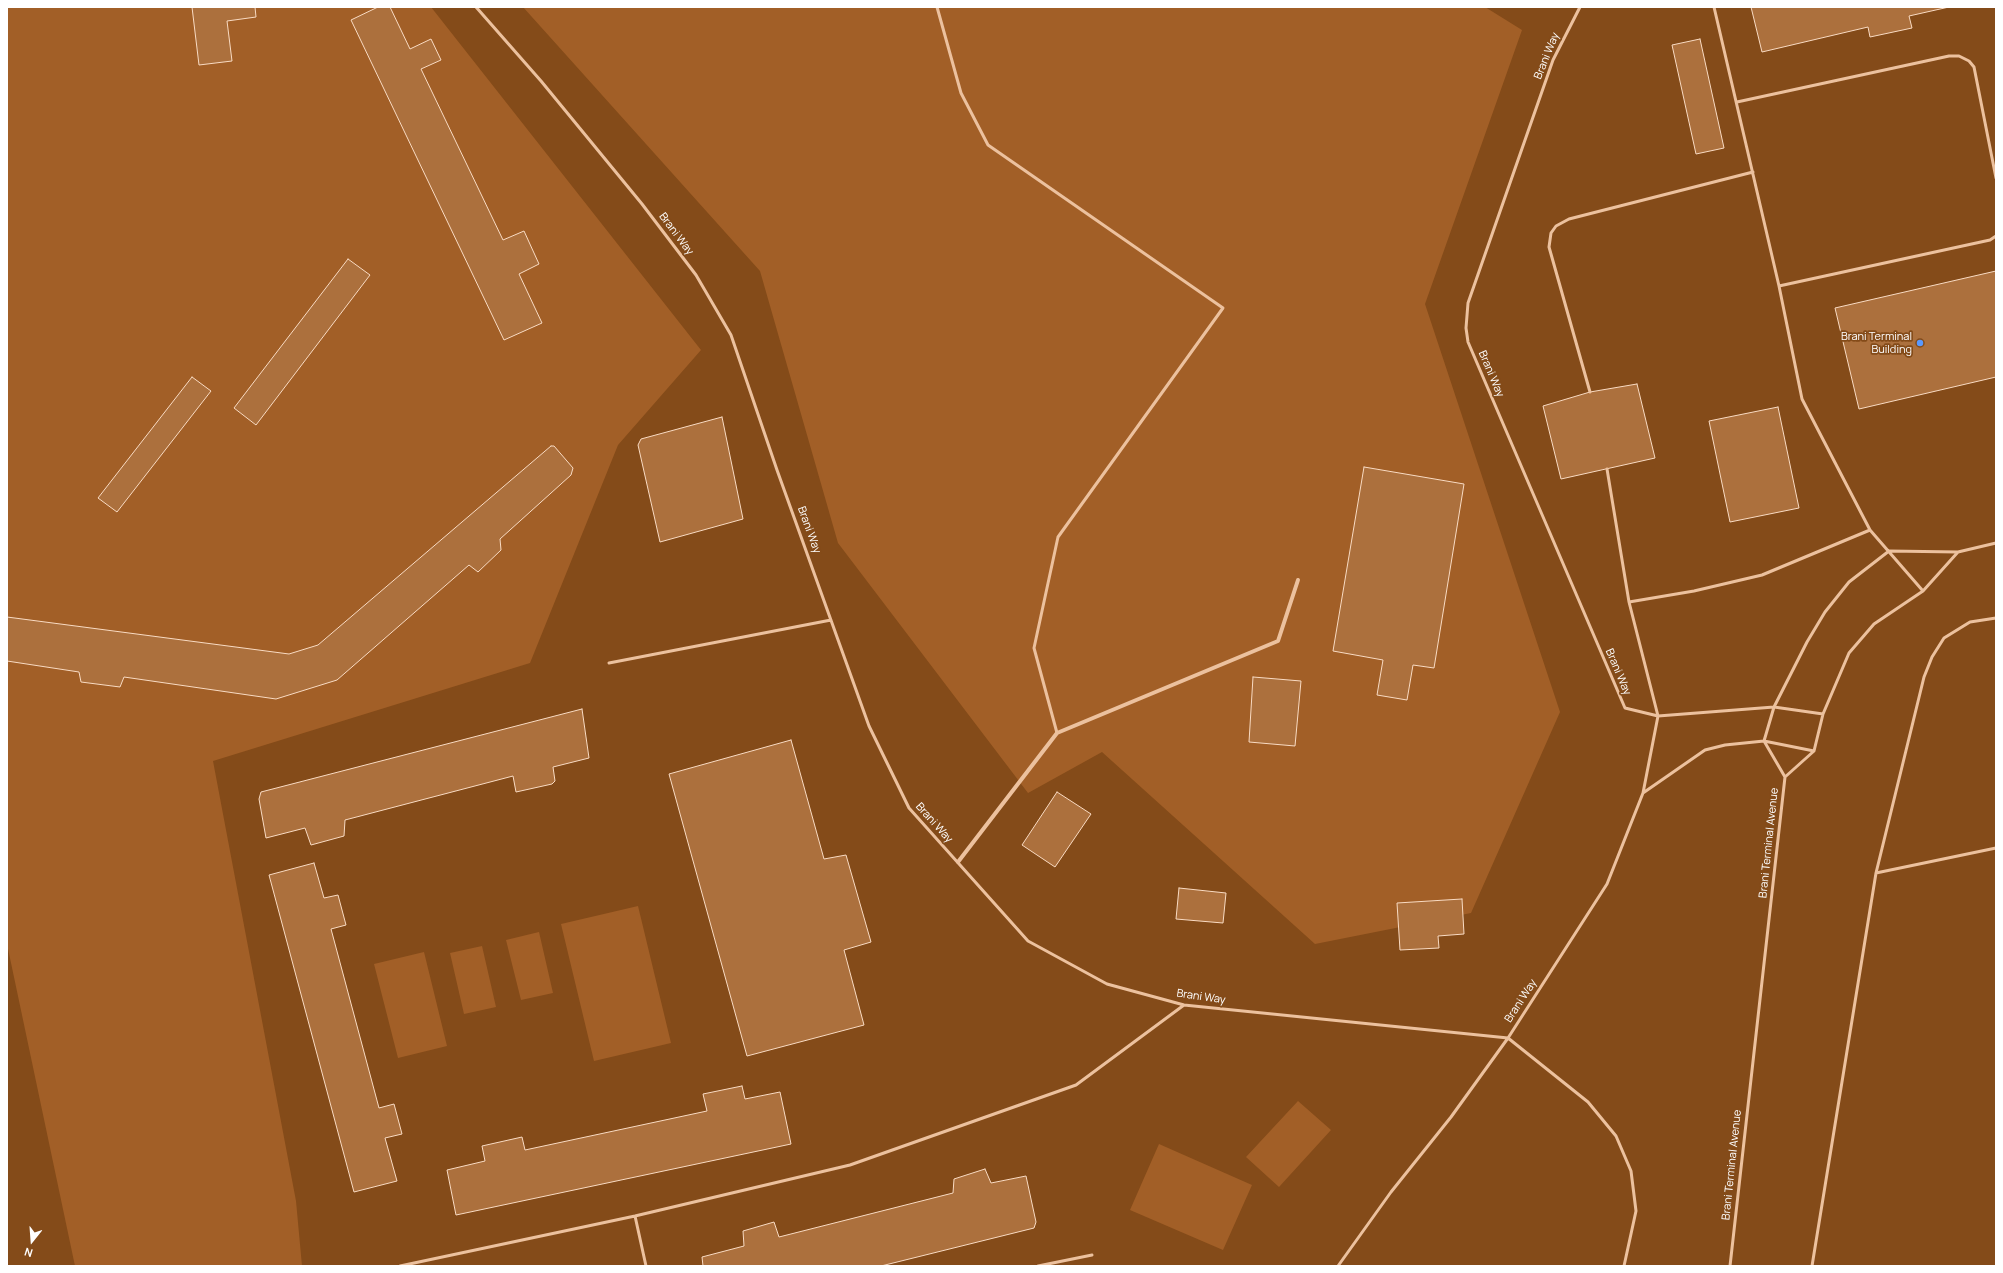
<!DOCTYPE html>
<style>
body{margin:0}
#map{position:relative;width:2003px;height:1273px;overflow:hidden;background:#844b19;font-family:Manrope,sans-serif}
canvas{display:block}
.frame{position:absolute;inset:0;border:8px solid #fff;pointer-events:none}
.north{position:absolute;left:12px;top:1221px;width:40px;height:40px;-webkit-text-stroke:3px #844b19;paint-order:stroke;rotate:197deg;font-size:11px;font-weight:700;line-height:16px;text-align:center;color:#fff}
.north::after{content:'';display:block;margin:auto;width:14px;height:18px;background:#fff;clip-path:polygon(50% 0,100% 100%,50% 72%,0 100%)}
</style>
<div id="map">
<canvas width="2003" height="1273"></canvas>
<div class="frame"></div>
<div class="north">N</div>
</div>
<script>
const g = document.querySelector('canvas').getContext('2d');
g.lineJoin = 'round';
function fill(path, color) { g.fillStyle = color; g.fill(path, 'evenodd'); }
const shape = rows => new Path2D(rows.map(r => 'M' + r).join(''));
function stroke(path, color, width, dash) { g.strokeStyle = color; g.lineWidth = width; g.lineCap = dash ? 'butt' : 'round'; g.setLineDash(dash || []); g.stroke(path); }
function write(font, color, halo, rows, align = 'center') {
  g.font = font + ' Manrope,sans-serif'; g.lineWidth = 3.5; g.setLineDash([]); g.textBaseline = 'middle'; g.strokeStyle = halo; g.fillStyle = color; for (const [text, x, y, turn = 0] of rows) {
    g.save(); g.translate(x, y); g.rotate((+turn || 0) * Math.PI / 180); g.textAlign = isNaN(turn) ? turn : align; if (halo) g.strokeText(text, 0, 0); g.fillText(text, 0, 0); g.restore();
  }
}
const green = shape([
 [7,7,431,7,701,350,618,445,530,663,213,761,296,1201,302,1266,75,1266,7,944],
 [523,7,1485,7,1522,30,1425,304,1560,712,1471,913,1315,944,1102,752,1028,793,838,543,760,271],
 [638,906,671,1043,594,1061,561,924],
 [539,932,553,993,521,1000,506,940],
 [482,946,496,1007,464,1014,450,953],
 [424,952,447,1046,398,1058,374,964],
 [1298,1101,1331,1130,1279,1187,1246,1157],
 [1159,1144,1252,1185,1223,1250,1130,1210]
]);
const building = shape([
 [192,7,255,7,256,17,227,21,232,61,199,65,192,7],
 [378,7,390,7,410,49,431,39,441,60,421,69,503,240,524,231,539,264,519,274,542,323,504,340,351,20,378,7],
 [1751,7,1949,7,1909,16,1912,28,1870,37,1868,27,1762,52,1751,7],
 [1700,39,1724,148,1696,154,1672,45,1700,39],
 [348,259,370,275,256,425,234,408,348,259],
 [1996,271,1996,377,1859,409,1835,308,1996,271],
 [192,377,211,391,117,512,98,498,192,377],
 [1637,384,1655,458,1561,479,1543,406,1590,392,1637,384],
 [1778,407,1799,508,1730,522,1709,421,1778,407],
 [722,417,743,519,660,542,638,445,641,439,722,417],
 [551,446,554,446,573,468,571,475,500,539,501,550,478,572,469,565,337,680,276,699,124,677,120,687,81,682,79,672,7,661,7,617,289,654,318,645,551,446],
 [1364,467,1464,484,1434,668,1413,665,1407,700,1377,695,1383,660,1333,651,1364,467],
 [1253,677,1301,681,1295,746,1249,742,1253,677],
 [582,709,589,758,553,767,555,781,552,784,516,792,513,776,345,820,344,836,311,845,305,828,266,838,259,799,261,792,582,709],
 [791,740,824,859,846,855,871,942,844,950,864,1025,747,1056,669,774,791,740],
 [1057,792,1091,814,1055,867,1022,845,1057,792],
 [314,863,324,898,338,895,346,925,331,929,379,1108,394,1104,402,1134,385,1138,397,1181,354,1192,269,875,314,863],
 [1179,888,1226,893,1223,923,1176,919,1179,888],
 [1462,899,1464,934,1438,936,1439,948,1400,950,1397,903,1462,899],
 [742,1086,745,1099,780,1092,791,1144,456,1215,447,1170,485,1161,482,1146,522,1137,525,1150,707,1111,703,1094,742,1086],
 [985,1169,991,1183,1026,1176,1036,1222,1034,1228,881,1266,703,1266,702,1257,744,1246,743,1231,774,1222,779,1237,953,1193,954,1179,985,1169]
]);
const service = shape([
 [476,7,541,81,642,204,696,275,731,335,777,470,869,726,909,808,1028,941,1107,984,1184,1005,1508,1038],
 [937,7,961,93,988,145,1223,308,1058,537,1034,648,1057,733],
 [1580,7,1553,60,1468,303,1466,328,1468,342,1625,708,1658,716,1774,707,1823,714],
 [1714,7,1779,286,1802,399,1870,530,1923,591],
 [1737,102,1949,56,1959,56,1969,61,1974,67,1996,178],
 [1779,286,1990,240,1996,236],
 [1590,392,1549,247,1551,233,1556,226,1569,219,1753,172],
 [1607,469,1629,602],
 [609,663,831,620],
 [1785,777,1814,751,1823,714,1849,653,1874,624,1923,591,1958,552],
 [1643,793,1705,750,1725,745,1764,741,1814,751],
 [1876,873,1996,848],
 [1508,1038,1588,1102,1616,1136,1631,1171,1636,1211,1624,1266],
 [635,1216,646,1266],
 [400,1266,635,1216,850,1165,1076,1085,1184,1005],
 [1038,1266,1092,1255],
 [1338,1266,1391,1192,1451,1117,1508,1038,1607,884,1643,793,1658,716,1629,602,1694,591,1762,575,1870,530],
 [1730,1266,1785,777,1764,741,1774,707,1807,642,1825,612,1849,582,1889,551,1958,552,1996,543],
 [1812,1266,1876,873,1924,677,1932,657,1944,638,1970,622,1996,618]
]);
const minor = shape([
 [958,862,1057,733,1278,641,1298,580]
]);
const markers = [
 [1920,343,4,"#5999ff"]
];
const streetNames = [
 ["Brani Way",1547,56,-68],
 ["Brani Way",676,234,53],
 ["Brani Way",1491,374,67],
 ["Brani Way",809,530,70],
 ["Brani Way",1618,672,67],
 ["Brani Way",934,823,48],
 ["Brani Terminal Avenue",1769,843,-84],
 ["Brani Way",1201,997,8],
 ["Brani Way",1521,1001,-57],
 ["Brani Terminal Avenue",1732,1165,-84]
];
const poiNames = [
 ["Brani Terminal",1912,337],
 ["Building",1912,350]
];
fill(green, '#a25f27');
fill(building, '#ac703d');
stroke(building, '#f9dbc3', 1);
stroke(service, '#ecc19e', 3);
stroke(minor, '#ecc19e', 4);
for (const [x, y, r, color] of markers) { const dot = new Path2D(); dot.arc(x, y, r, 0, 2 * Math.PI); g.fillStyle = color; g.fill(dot); stroke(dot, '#844b19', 1.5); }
write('11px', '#fff', '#844b19', streetNames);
write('11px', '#fff', '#844b19', poiNames, 'right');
</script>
